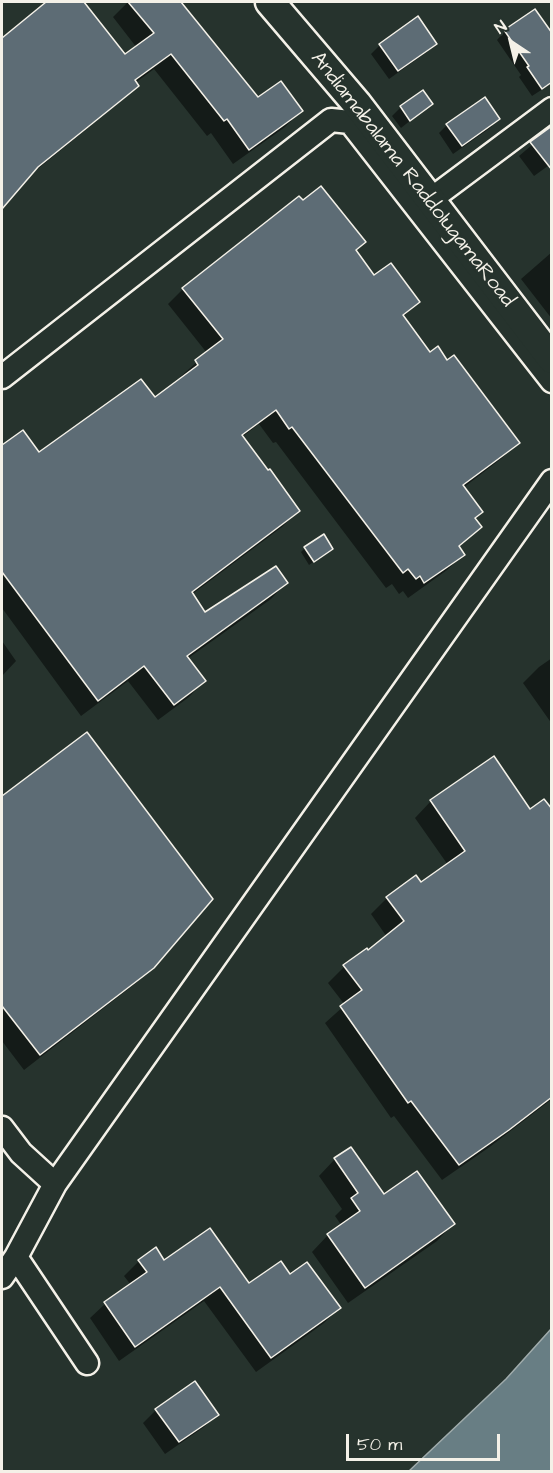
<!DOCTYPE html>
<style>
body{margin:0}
#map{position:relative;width:553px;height:1473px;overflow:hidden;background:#26332d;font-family:"Architects Daughter",sans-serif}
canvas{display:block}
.frame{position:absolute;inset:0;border:3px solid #f4f1e8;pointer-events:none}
.north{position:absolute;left:481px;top:12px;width:60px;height:60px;-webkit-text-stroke:4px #26332d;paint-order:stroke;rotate:325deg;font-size:16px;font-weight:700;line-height:24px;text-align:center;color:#f4f1e8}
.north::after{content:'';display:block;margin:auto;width:21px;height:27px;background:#f4f1e8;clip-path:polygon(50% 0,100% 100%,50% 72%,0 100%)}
.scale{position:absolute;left:346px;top:1434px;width:154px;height:27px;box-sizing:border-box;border:3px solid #f4f1e8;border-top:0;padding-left:8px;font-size:18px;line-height:21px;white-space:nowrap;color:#f4f1e8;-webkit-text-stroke:4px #26332d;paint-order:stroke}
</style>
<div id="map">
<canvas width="553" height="1473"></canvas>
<div class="frame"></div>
<div class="north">N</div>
<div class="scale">50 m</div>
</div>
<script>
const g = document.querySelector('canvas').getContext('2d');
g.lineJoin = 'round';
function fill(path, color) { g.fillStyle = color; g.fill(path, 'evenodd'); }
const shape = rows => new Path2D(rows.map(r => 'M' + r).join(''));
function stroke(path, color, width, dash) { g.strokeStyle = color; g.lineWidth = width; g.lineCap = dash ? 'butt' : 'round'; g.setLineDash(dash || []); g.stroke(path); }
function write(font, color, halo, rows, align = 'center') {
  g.font = font + ' "Architects Daughter",sans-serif'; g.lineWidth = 5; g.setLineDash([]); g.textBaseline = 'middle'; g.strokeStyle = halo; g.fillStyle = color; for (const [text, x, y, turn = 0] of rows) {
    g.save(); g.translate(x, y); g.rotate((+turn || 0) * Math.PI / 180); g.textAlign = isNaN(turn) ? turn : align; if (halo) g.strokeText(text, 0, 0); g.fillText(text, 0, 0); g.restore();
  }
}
const water = shape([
 [551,1329,551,1471,409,1471,506,1379,551,1329]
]);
const shadow = shape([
 [49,2,82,2,125,56,137,48,113,17,128,2,179,2,257,99,301,111,285,127,233,164,211,133,207,136,154,69,135,83,137,86,121,101,29,176,2,207,2,40],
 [418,18,435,44,427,52,389,79,371,54,380,45],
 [505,31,552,38,552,83,532,96,519,77,521,75,497,40],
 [431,104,401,128,392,116,401,107],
 [498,119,490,128,453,154,439,133,447,125],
 [552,128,552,163,534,176,519,156],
 [355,251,373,277,418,302,403,317,430,354,447,362,518,442,502,458,463,488,481,512,474,519,480,527,458,548,463,555,447,570,408,598,403,591,399,594,392,584,386,588,276,442,273,443,259,424,242,437,298,511,282,527,191,595,205,614,286,583,271,599,187,659,204,681,189,697,158,720,128,681,81,716,2,608,2,447,22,432,39,454,154,399,182,379,180,377,207,353,168,304,183,289],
 [552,252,552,319,521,279],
 [305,548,327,552,309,565,301,552],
 [2,641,16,661,2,676],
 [552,658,552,724,523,683,539,667],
 [86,734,153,967,136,983,24,1070,2,1041,2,796],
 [431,801,552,812,552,1099,491,1146,442,1180,394,1116,391,1118,325,1023,345,1005,328,983,344,967,367,950,368,952,387,937,371,914,387,898,421,885,448,865,415,818],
 [350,1149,383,1196,453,1224,437,1241,348,1303,312,1252,328,1235,342,1226,335,1216,342,1209,319,1176,335,1159],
 [139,1261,164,1262,339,1308,324,1323,256,1372,204,1301,119,1361,90,1318,105,1304,131,1285,124,1276],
 [156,1410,217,1415,204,1427,165,1454,143,1423]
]);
const building = shape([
 [46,2,84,2,125,54,154,33,128,2,181,2,258,97,281,81,303,111,249,150,227,119,224,121,171,54,135,80,139,86,38,167,2,209,2,38,46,2],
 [535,9,552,33,552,82,542,89,527,67,529,66,504,30,535,9],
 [418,16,437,44,398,71,379,44,418,16],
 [423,90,433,104,410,121,400,106,423,90],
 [485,97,500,119,462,146,446,124,485,97],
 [552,126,552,170,530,142,552,126],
 [321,186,366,242,356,250,374,275,391,263,420,302,403,315,430,352,438,346,447,360,454,355,520,443,463,485,483,512,475,518,482,527,459,546,465,555,424,583,420,576,416,579,408,569,403,573,292,427,289,429,276,410,242,435,268,470,270,469,300,511,192,592,205,612,276,566,288,583,187,656,206,681,174,705,144,666,98,701,2,572,2,445,23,430,39,452,141,379,155,397,198,365,195,360,223,339,182,288,299,196,303,200,321,186],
 [324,534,333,549,314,562,304,547,324,534],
 [87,732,213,899,154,968,40,1055,2,1006,2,796,87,732],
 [494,756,530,809,544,799,552,809,552,1097,509,1130,459,1165,411,1101,408,1103,340,1006,362,990,343,965,367,948,368,950,404,921,386,897,416,875,421,882,465,851,430,800,494,756],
 [351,1147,384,1194,417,1171,455,1224,365,1288,327,1234,360,1211,351,1198,358,1193,334,1158,351,1147],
 [210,1228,249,1283,281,1261,290,1274,307,1262,341,1308,271,1358,220,1287,135,1347,104,1302,147,1272,138,1260,156,1247,164,1260,210,1228],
 [195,1381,219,1415,179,1442,155,1409,195,1381]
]);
const minor = shape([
 [430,200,552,109],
 [2,377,331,120,350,122,552,381],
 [2,1128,21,1153,55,1184,552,481],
 [16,1257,87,1363],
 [2,1277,16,1257,55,1184]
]);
const tertiary = shape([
 [270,2,357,104,552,359]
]);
const streetNames = [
 ["Andiamabalama RaddolugamaRoad",412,180,52]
];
fill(water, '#687e84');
stroke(water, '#a0acac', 1.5);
fill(shadow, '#0007');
fill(building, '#5d6c75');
stroke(building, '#f4f1e8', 1.5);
stroke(minor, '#f4f1e8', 27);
stroke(tertiary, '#f4f1e8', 33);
stroke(minor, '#26332d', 22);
stroke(tertiary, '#26332d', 28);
write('21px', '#f4f1e8', '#26332d', streetNames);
</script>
